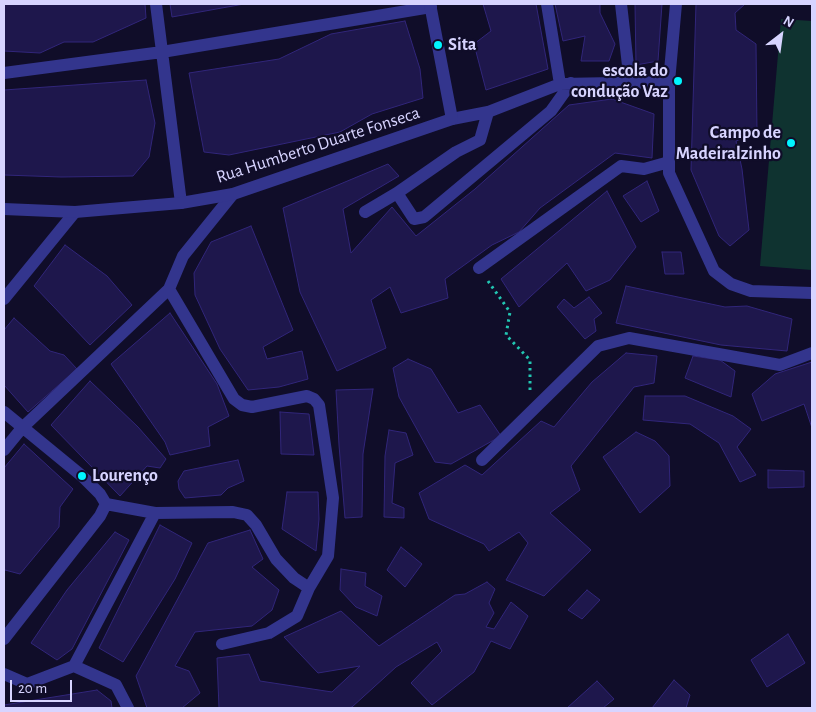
<!DOCTYPE html>
<meta charset="utf-8">
<style>
body{margin:0}
#map{position:relative;width:816px;height:712px;overflow:hidden;background:#100d29;font-family:"Alegreya Sans",sans-serif}
canvas{display:block}
.frame{position:absolute;inset:0;border:5px solid #d7d4ff;pointer-events:none}
.north{position:absolute;left:756px;top:10px;width:50px;height:50px;-webkit-text-stroke:4px #100d29;paint-order:stroke;rotate:30deg;font-size:14px;font-weight:700;line-height:20px;text-align:center;color:#d7d4ff}
.north::after{content:'';display:block;margin:auto;width:18px;height:22px;background:#d7d4ff;clip-path:polygon(50% 0,100% 100%,50% 72%,0 100%)}
.scale{position:absolute;left:10px;top:680px;width:62px;height:22px;box-sizing:border-box;border:2px solid #d7d4ff;border-top:0;padding-left:6px;font-size:15px;line-height:18px;white-space:nowrap;color:#d7d4ff;-webkit-text-stroke:4px #100d29;paint-order:stroke}
</style>
<div id="map">
<canvas width="816" height="712"></canvas>
<div class="frame"></div>
<div class="north">N</div>
<div class="scale">20 m</div>
</div>
<script>
const g = document.querySelector('canvas').getContext('2d');
g.lineJoin = 'round';
function fill(path, color) { g.fillStyle = color; g.fill(path, 'evenodd'); }
const shape = rows => new Path2D(rows.map(r => 'M' + r).join(''));
function stroke(path, color, width, dash) { g.strokeStyle = color; g.lineWidth = width; g.lineCap = dash ? 'butt' : 'round'; g.setLineDash(dash || []); g.stroke(path); }
function write(font, color, halo, rows, align = 'center') {
  g.font = font + ' "Alegreya Sans",sans-serif'; g.lineWidth = 4.5; g.setLineDash([]); g.textBaseline = 'middle'; g.strokeStyle = halo; g.fillStyle = color; for (const [text, x, y, turn = 0] of rows) {
    g.save(); g.translate(x, y); g.rotate((+turn || 0) * Math.PI / 180); g.textAlign = isNaN(turn) ? turn : align; if (halo) g.strokeText(text, 0, 0); g.fillText(text, 0, 0); g.restore();
  }
}
const green = shape([
 [781,19,812,21,812,270,760,266]
]);
const building = shape([
 [4,4,145,4,146,18,93,42,64,42,40,53,4,51,4,4],
 [170,4,244,4,172,17,170,4],
 [483,4,536,4,548,69,486,90,474,44,491,31,483,4],
 [555,4,600,4,600,13,615,44,609,61,581,61,585,36,563,41,555,4],
 [635,4,662,4,658,61,636,65,635,4],
 [696,4,745,4,735,13,736,30,756,44,757,133,736,141,742,169,749,230,730,246,719,236,691,170,696,4],
 [405,21,420,69,423,98,372,114,340,132,229,155,204,152,189,73,279,59,331,34,405,21],
 [146,80,155,123,149,157,133,176,61,177,4,175,4,90,146,80],
 [612,99,654,114,652,158,615,153,540,208,519,232,492,245,445,279,448,298,401,313,390,287,371,300,386,348,337,371,300,292,283,208,388,164,399,176,343,209,351,253,392,207,416,236,475,189,569,105,612,99],
 [647,181,659,211,641,222,623,196,647,181],
 [607,191,636,247,610,280,586,291,567,263,519,307,501,279,607,191],
 [251,226,293,330,263,347,267,359,302,351,308,379,279,387,248,390,220,349,195,295,194,273,211,242,251,226],
 [65,245,107,276,132,305,90,345,34,286,65,245],
 [662,252,681,252,684,274,665,274,662,252],
 [626,286,725,307,747,306,792,319,787,351,721,345,616,323,626,286],
 [589,297,602,313,594,319,596,331,585,339,557,307,564,299,574,308,589,297],
 [170,313,217,384,229,416,208,427,210,446,170,455,165,442,111,364,170,313],
 [14,318,50,351,64,355,77,369,28,412,4,385,4,330,14,318],
 [626,353,657,356,654,383,634,387,571,466,580,490,550,513,591,550,544,596,506,580,528,543,519,532,489,551,484,544,429,519,419,493,465,465,482,475,541,421,554,427,592,382,626,353],
 [693,356,720,360,735,371,731,397,685,378,693,356],
 [408,359,431,369,458,413,480,405,501,436,451,464,435,462,399,397,393,368,408,359],
 [812,362,812,428,804,404,762,421,752,394,775,374,812,362],
 [90,381,138,427,166,459,160,468,147,466,120,496,51,425,90,381],
 [373,389,363,454,362,517,345,518,339,445,336,390,373,389],
 [645,396,685,396,733,416,751,429,737,447,756,475,740,482,719,443,690,424,643,420,645,396],
 [280,412,309,414,314,455,281,454,280,412],
 [389,430,406,433,413,455,395,463,392,503,404,508,404,518,384,517,385,456,389,430],
 [636,432,655,441,669,456,670,486,640,513,603,457,636,432],
 [24,444,73,489,60,507,59,527,20,574,5,570,4,572,4,468,24,444],
 [238,460,244,481,228,488,221,495,185,498,179,489,178,481,184,471,238,460],
 [768,470,804,471,804,487,768,488,768,470],
 [287,492,318,492,319,519,316,551,282,529,287,492],
 [160,525,192,543,175,579,123,662,99,648,160,525],
 [250,530,263,559,252,567,279,590,272,610,252,626,195,632,175,666,189,671,200,693,182,708,147,708,136,676,208,543,250,530],
 [115,532,129,540,72,649,57,660,31,643,67,590,115,532],
 [401,547,422,564,405,587,387,570,401,547],
 [341,569,366,573,365,586,382,596,377,616,356,607,340,590,341,569],
 [487,582,495,589,489,603,494,613,486,627,494,629,511,602,528,616,510,649,491,641,474,672,432,705,411,683,442,651,437,642,396,667,352,707,348,708,219,708,217,658,249,654,260,681,332,692,360,666,318,673,284,637,341,611,379,646,455,595,465,594,487,582],
 [587,590,600,600,582,619,568,610,587,590],
 [788,634,805,663,767,687,751,660,788,634],
 [674,680,690,695,686,708,652,708,674,680],
 [597,681,614,699,603,708,567,708,597,681],
 [97,690,111,701,112,708,4,708,4,705,97,690]
]);
const path = shape([
 [488,281,510,312,506,335,530,360,530,390]
]);
const minor = shape([
 [156,4,181,203],
 [547,4,560,84],
 [621,4,630,83],
 [4,73,162,52,431,7],
 [669,82,676,4],
 [452,119,488,112,560,84,669,82,669,173,714,271,731,284,751,291,812,293],
 [397,193,456,152,480,140,488,112],
 [365,212,397,193,414,219,424,217,551,111,571,83],
 [479,268,621,166,644,169,669,162],
 [169,289,234,399,242,405,252,407,307,396,314,399,319,405,333,498,328,556,309,588,297,616,269,633,222,644],
 [4,299,75,212],
 [4,412,82,476,100,494,106,504,155,513,233,512,247,515,256,525,276,559,294,578,309,588],
 [4,450,22,428,169,289,183,256,233,194],
 [482,460,598,346,629,338,780,365,812,353],
 [4,639,100,516,106,504],
 [74,666,116,685,128,708],
 [4,674,27,684,74,666,155,513]
]);
const tertiary = shape([
 [4,209,75,212,181,203,233,194,452,119,430,4]
]);
const markers = [
 [438,45,5,"#00f6ff"],
 [678,81,5,"#00f6ff"],
 [791,143,5,"#00f6ff"],
 [82,476,5,"#00f6ff"]
];
const poiNames = [
 ["Sita",448,45],
 ["escola do",668,71,"right"],
 ["condução Vaz",668,92,"right"],
 ["Campo de",781,133,"right"],
 ["Madeiralzinho",781,154,"right"],
 ["Lourenço",92,476]
];
const streetNames = [
 ["Rua Humberto Duarte Fonseca",318,145,-18]
];
fill(green, '#0f3330');
fill(building, '#1e174c');
stroke(building, '#31267a', 1);
stroke(path, '#22c6b2', 3, [2.5, 4]);
stroke(minor, '#33358d', 12);
stroke(tertiary, '#33358d', 12);
for (const [x, y, r, color] of markers) { const dot = new Path2D(); dot.arc(x, y, r, 0, 2 * Math.PI); g.fillStyle = color; g.fill(dot); stroke(dot, '#100d29', 2); }
write('bold 18px', '#d7d4ff', '#100d29', poiNames, 'left');
write('18px', '#d7d4ff', '#100d29', streetNames);
</script>
